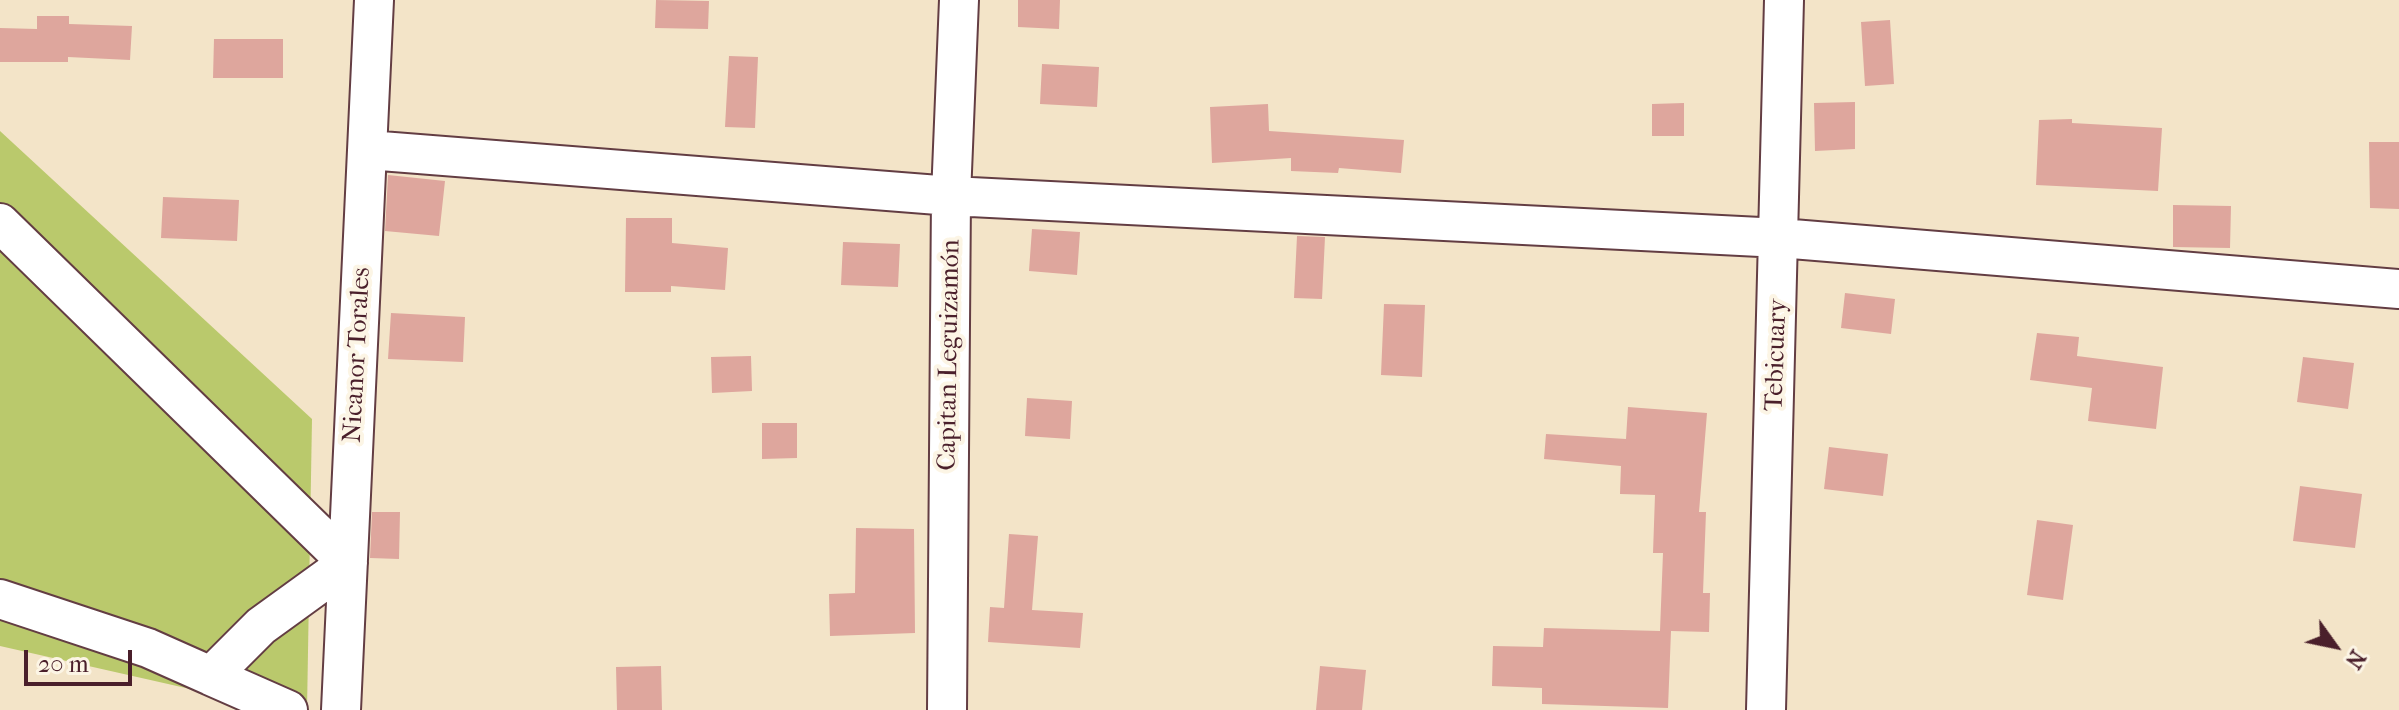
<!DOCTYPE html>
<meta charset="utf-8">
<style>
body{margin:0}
#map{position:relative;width:2399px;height:710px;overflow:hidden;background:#f3e4c8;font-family:"IM FELL French Canon",serif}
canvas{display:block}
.north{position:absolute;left:2295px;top:606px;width:80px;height:80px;-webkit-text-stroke:6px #fcf5e5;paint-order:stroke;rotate:123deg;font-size:22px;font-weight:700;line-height:32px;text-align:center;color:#4a1f2b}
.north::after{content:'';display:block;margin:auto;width:28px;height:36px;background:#4a1f2b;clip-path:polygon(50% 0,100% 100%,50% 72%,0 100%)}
.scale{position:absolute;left:24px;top:650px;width:108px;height:36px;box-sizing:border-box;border:4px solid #4a1f2b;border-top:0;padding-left:10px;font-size:24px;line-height:28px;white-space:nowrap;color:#4a1f2b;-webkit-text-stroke:6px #fcf5e5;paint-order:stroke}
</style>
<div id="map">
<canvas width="2399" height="710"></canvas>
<div class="north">N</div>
<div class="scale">20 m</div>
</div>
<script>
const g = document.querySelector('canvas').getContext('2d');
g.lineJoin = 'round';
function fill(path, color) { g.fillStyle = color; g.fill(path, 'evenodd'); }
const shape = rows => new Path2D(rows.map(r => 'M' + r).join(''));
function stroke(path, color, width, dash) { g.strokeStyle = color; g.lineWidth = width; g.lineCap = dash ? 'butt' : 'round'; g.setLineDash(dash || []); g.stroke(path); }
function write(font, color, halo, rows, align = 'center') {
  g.font = font + ' "IM FELL French Canon",serif'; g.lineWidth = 8; g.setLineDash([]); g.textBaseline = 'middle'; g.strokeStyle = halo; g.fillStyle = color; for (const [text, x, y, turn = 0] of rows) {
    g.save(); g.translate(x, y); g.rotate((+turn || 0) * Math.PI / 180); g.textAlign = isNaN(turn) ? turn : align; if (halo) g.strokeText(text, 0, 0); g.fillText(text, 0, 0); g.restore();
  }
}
const green = shape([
 [0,131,312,419,307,710,283,710,0,646]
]);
const building = shape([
 [656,0,709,1,708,29,655,28],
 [1018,0,1060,0,1059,29,1018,27],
 [37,16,69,16,69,24,132,26,130,60,68,57,68,62,0,62,0,28,37,29],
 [1890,20,1894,84,1865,86,1861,22],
 [214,39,283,39,283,78,213,78],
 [729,56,758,57,755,128,725,127],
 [1042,64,1099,67,1097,107,1040,104],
 [1855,102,1855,149,1815,151,1814,103],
 [1684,103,1684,136,1652,136,1652,104],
 [1268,104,1269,131,1404,140,1401,173,1339,168,1338,173,1291,171,1291,158,1212,163,1210,107],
 [2072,119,2072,123,2162,128,2158,191,2036,185,2039,120],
 [2369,142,2399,142,2399,209,2370,208],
 [388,175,445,181,439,236,385,231],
 [163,197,239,200,237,241,161,238],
 [2173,205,2231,206,2230,248,2173,247],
 [626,218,672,218,672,243,728,248,725,290,671,286,671,292,625,292],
 [1032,229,1080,232,1077,275,1029,271],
 [1297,236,1325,237,1322,299,1294,298],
 [843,242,900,244,898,287,841,285],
 [1845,293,1895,299,1891,334,1841,328],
 [1384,304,1425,305,1422,377,1381,375],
 [391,313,465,317,463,362,388,359],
 [2037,333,2079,337,2077,356,2163,367,2156,429,2088,421,2092,388,2030,380],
 [751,356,752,391,712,393,711,357],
 [2303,357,2354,363,2348,409,2297,402],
 [1027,398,1072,401,1070,439,1025,436],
 [1628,407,1707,413,1699,512,1706,512,1703,593,1710,593,1709,632,1671,631,1668,708,1542,704,1542,688,1492,686,1493,646,1543,647,1544,628,1660,631,1663,553,1653,553,1655,495,1620,494,1621,466,1544,459,1546,434,1626,439],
 [762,423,797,423,797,458,762,459],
 [1829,447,1888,454,1883,496,1824,489],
 [2300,486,2362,494,2355,548,2293,541],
 [372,512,400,512,399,559,370,558],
 [2037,520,2073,525,2063,600,2027,595],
 [856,528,914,529,915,633,830,636,829,594,855,593],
 [1009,534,1038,536,1032,610,1083,613,1080,648,988,642,990,607,1004,608],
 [661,666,662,710,617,710,616,667],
 [1320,666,1366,670,1362,710,1316,710]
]);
const minor = shape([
 [368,150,951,196,1780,238,2399,289],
 [0,223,348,563,261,626,211,676,148,648,0,599],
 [211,676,288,710],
 [341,710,374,0],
 [947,710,951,196,959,0],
 [1766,710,1784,0]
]);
const streetNames = [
 ["Nicanor Torales",358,355,-87],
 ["Capitan Leguizamón",950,355,-89],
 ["Tebicuary",1777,355,-88]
];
fill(green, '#bac96c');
fill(building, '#dea69d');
stroke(minor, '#633d43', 42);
stroke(minor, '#fff', 38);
write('26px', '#4a1f2b', '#fcf5e5', streetNames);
</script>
